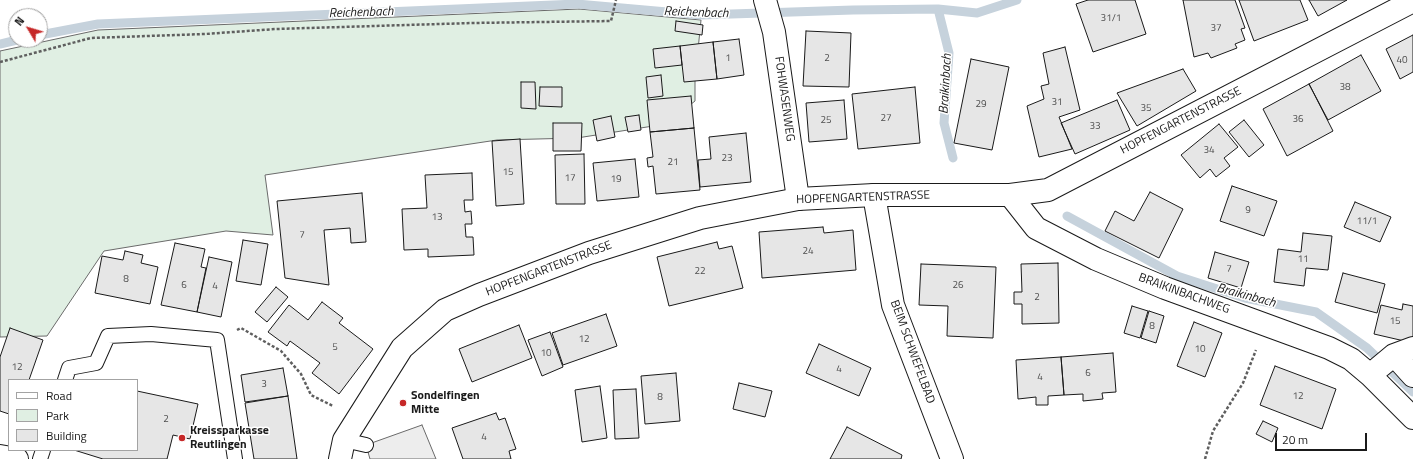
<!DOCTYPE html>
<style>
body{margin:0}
#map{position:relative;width:1413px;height:459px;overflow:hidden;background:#fff;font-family:"Titillium Web",sans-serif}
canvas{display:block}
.legend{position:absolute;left:8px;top:379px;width:130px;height:72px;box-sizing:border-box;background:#fff;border:1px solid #a3a3a3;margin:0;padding:5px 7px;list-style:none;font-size:12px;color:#1a1a1a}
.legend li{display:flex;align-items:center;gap:8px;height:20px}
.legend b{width:20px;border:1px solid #a3a3a3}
.north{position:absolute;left:8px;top:8px;width:40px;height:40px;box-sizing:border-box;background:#fff;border:1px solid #a3a3a3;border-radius:50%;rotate:308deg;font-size:11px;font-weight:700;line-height:16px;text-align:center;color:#1a1a1a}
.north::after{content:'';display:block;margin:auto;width:14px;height:18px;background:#c62828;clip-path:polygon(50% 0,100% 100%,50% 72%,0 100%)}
.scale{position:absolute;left:1275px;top:433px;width:92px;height:18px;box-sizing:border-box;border:2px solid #1a1a1a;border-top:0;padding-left:5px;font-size:12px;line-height:14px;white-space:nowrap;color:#1a1a1a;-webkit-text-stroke:3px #fff;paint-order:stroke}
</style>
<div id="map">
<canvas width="1413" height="459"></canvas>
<ul class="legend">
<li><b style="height:5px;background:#fff"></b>Road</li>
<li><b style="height:11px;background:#e0efe3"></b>Park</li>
<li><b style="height:11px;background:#e6e6e6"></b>Building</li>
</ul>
<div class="north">N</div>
<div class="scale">20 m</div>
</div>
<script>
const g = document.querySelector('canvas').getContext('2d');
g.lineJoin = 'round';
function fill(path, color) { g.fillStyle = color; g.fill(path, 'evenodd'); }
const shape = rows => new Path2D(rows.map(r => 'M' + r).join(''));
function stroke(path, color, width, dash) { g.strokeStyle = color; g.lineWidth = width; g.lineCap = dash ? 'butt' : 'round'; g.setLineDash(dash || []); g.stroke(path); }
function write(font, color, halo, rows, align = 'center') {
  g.font = font + ' "Titillium Web",sans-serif'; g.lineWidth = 3; g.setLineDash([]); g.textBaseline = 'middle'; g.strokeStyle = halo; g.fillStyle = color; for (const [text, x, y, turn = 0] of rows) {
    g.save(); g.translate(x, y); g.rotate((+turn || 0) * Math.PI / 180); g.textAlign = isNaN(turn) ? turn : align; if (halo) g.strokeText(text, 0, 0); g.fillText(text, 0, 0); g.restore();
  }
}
const green = shape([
 [579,9,701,20,695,80,695,101,666,124,577,138,497,140,265,175,273,235,226,231,104,251,47,336,0,337,0,51,98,30,579,9]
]);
const parking = shape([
 [422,425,436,459,370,459,366,445,422,425]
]);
const stream = shape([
 [938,9,949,53,944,123,953,158],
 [40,35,98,24,577,4,701,15,853,10,938,9,977,13,1017,0],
 [0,44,17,40],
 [1067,216,1177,276,1245,298,1316,312,1367,348,1413,392]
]);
const building = shape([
 [1088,0,1135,0,1146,34,1093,52,1076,4,1088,0],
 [1183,0,1235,0,1245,28,1241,29,1245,40,1235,44,1237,48,1211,58,1208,53,1194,57,1183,0],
 [1239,0,1300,0,1308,20,1254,41,1239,0],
 [1309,0,1347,0,1318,16,1309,0],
 [676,21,703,25,702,35,675,31,676,21],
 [806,31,851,33,849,87,803,86,806,31],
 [1413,35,1413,72,1400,79,1386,49,1413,35],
 [739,39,744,75,717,79,713,42,739,39],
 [713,42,717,79,684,82,680,46,713,42],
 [680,46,682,65,655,68,653,49,680,46],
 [1065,47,1080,110,1059,117,1072,149,1039,157,1027,106,1044,99,1041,86,1049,84,1043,53,1065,47],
 [1361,55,1381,91,1328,120,1309,84,1361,55],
 [971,59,1009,67,992,150,954,143,971,59],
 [1183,69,1196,91,1137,126,1117,93,1183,69],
 [661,75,663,96,648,98,646,77,661,75],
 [521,82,535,82,536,109,521,108,521,82],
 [1309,84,1333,131,1287,156,1263,109,1309,84],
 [540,87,562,87,562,107,539,106,540,87],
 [915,87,920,143,858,149,852,94,915,87],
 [691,96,694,128,650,132,647,100,691,96],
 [844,100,847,139,809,142,806,103,844,100],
 [1117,100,1130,130,1075,154,1061,123,1117,100],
 [639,115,641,130,628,132,625,117,639,115],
 [611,116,615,137,597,141,593,120,611,116],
 [1244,120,1264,145,1249,157,1229,132,1244,120],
 [553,123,582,123,581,151,553,151,553,123],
 [1219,124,1238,147,1224,158,1230,166,1216,177,1210,169,1200,178,1181,155,1219,124],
 [694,128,700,190,656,194,653,166,648,167,647,158,653,157,650,132,694,128],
 [746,133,751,182,700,187,698,160,711,159,709,137,746,133],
 [520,139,524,204,496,206,492,141,520,139],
 [584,154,585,204,556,204,555,155,584,154],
 [635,159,639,197,597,201,593,163,635,159],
 [472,173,473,200,464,200,465,212,471,211,472,224,465,224,466,237,473,237,474,255,428,257,428,249,404,250,402,209,427,208,425,175,472,173],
 [1232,186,1277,201,1264,236,1220,221,1232,186],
 [1150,192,1183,209,1159,258,1105,231,1115,211,1134,221,1150,192],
 [362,193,366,242,351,243,350,228,324,230,329,285,285,278,277,201,362,193],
 [1355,202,1391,217,1380,242,1344,227,1355,202],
 [823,227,824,233,853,230,856,270,762,278,759,232,823,227],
 [1303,233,1332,236,1328,270,1306,268,1304,286,1274,282,1278,249,1301,252,1303,233],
 [243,240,268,244,261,285,236,281,243,240],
 [717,242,719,249,732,246,743,288,669,306,657,257,717,242],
 [175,243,205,249,201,267,206,268,197,312,161,305,175,243],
 [125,251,143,255,141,263,158,267,150,304,95,293,102,256,123,260,125,251],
 [1215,252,1249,262,1241,288,1208,278,1215,252],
 [209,257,232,262,221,317,197,312,209,257],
 [1058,263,1059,323,1022,324,1022,304,1014,304,1014,292,1022,292,1021,264,1058,263],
 [921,264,996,267,993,338,947,336,948,306,919,305,921,264],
 [1343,273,1385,284,1377,313,1335,302,1343,273],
 [276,287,288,297,267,322,255,312,276,287],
 [322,302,343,318,339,323,373,349,339,394,312,373,320,363,290,341,287,346,268,332,289,305,308,320,322,302],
 [1403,304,1413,306,1413,343,1374,334,1381,305,1402,310,1403,304],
 [1132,306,1148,311,1140,338,1124,333,1132,306],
 [1149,311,1164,316,1156,343,1141,338,1149,311],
 [606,314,617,346,563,365,552,333,606,314],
 [1194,322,1222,333,1205,377,1177,366,1194,322],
 [519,325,532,358,472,382,459,349,519,325],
 [10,328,43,340,29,380,9,380,9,414,0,411,0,357,10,328],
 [550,332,563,367,542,376,528,340,550,332],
 [819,344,871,368,859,396,806,373,819,344],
 [1113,353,1116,392,1102,393,1103,399,1083,401,1083,394,1064,395,1061,357,1113,353],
 [1061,357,1064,395,1048,396,1048,405,1036,405,1036,397,1018,399,1016,360,1061,357],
 [1275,366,1336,389,1322,429,1260,405,1275,366],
 [283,368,288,396,245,402,241,375,283,368],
 [676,373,680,421,645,424,641,376,676,373],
 [739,383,772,391,765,417,733,409,739,383],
 [600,386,607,438,582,442,575,390,600,386],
 [636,389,639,438,615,439,613,390,636,389],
 [137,391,198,404,190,439,173,435,167,459,103,459,74,450,137,450,137,391],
 [288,396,297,459,254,459,245,403,288,396],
 [496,413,499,420,505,418,516,449,509,451,511,459,463,459,452,428,496,413],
 [1263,421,1278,428,1272,442,1256,434,1263,421],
 [847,427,902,455,901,459,830,459,847,427]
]);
const path = shape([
 [0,62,91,38,205,34,276,29,472,23,611,21,616,0],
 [237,330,241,328,281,351,301,374,311,395,333,406],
 [1205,459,1213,431,1243,383,1256,350]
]);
const service = shape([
 [65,380,69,368,96,363,108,336,151,334,217,340,235,459],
 [344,440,366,445],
 [40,459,43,450]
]);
const minor = shape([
 [765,0,774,32,798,199],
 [874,195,893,305,952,459],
 [1010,195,1036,228,1096,259,1165,288,1329,348,1351,359,1370,375,1413,418],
 [1394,355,1413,376],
 [1370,375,1394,355,1413,348]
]);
const tertiary = shape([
 [340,459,344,440,402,348,445,310,479,295,589,253,700,218,798,199,874,195,1010,195,1048,190,1413,1]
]);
const secondary = shape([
 [0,456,17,459]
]);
const markers = [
 [403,403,4,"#c62828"],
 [182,438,4,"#c62828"]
];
const numberNames = [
 ["31/1",1111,19],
 ["37",1216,29],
 ["1",728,59],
 ["2",827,59],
 ["40",1402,61],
 ["38",1345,88],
 ["31",1057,103],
 ["29",981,105],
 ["35",1146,109],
 ["27",886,119],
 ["36",1298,120],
 ["25",826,121],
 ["33",1095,127],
 ["34",1209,151],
 ["23",727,159],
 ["21",673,163],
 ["15",508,173],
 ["17",570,179],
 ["19",616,180],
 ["9",1248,211],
 ["13",437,218],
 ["11/1",1367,222],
 ["7",302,236],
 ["24",808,252],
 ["11",1303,260],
 ["7",1229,270],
 ["22",700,272],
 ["8",126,280],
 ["6",184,286],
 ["26",958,286],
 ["4",215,287],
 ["2",1037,298],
 ["15",1395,322],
 ["8",1152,327],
 ["12",584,340],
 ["5",335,348],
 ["10",1200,350],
 ["10",546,354],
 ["12",17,368],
 ["4",839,370],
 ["6",1088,374],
 ["4",1040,378],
 ["3",264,385],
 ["12",1298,397],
 ["8",660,398],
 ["2",166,420],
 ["4",484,438]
];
const streetNames = [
 ["FOHWASENWEG",784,99,82],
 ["HOPFENGARTENSTRASSE",1181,121,-27],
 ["HOPFENGARTENSTRASSE",863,198,-2],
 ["HOPFENGARTENSTRASSE",549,269,-21],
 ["BRAIKINBACHWEG",1184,294,20],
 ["BEIM SCHWEFELBAD",912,352,70]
];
const poiNames = [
 ["Sondelfingen",411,396],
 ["Mitte",411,410],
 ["Kreissparkasse",190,431],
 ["Reutlingen",190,445]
];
const waterNames = [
 ["Reichenbach",361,13,-2],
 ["Reichenbach",696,13,2],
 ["Braikinbach",946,84,-87],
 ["Braikinbach",1246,296,15]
];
fill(green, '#e0efe3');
stroke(green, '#6a6a6a', 1);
fill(parking, '#ededed');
stroke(parking, '#6a6a6a', 1);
stroke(stream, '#c6d2dc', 9);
fill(building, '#e6e6e6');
stroke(building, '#1a1a1a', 1);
stroke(service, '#1a1a1a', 16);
stroke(minor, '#1a1a1a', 24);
stroke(tertiary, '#1a1a1a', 24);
stroke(secondary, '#1a1a1a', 24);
stroke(path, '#5f5f5f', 2.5, [3, 2]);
stroke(service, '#fff', 14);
stroke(minor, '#fff', 22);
stroke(tertiary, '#fff', 22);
stroke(secondary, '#fff', 22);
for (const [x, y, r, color] of markers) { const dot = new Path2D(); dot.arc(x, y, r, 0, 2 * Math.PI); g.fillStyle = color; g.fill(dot); stroke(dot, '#fff', 1.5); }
write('10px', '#4d4d4d', null, numberNames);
write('12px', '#1a1a1a', '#fff', streetNames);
write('bold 12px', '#1a1a1a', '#fff', poiNames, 'left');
write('italic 13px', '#1a1a1a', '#fff', waterNames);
</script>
